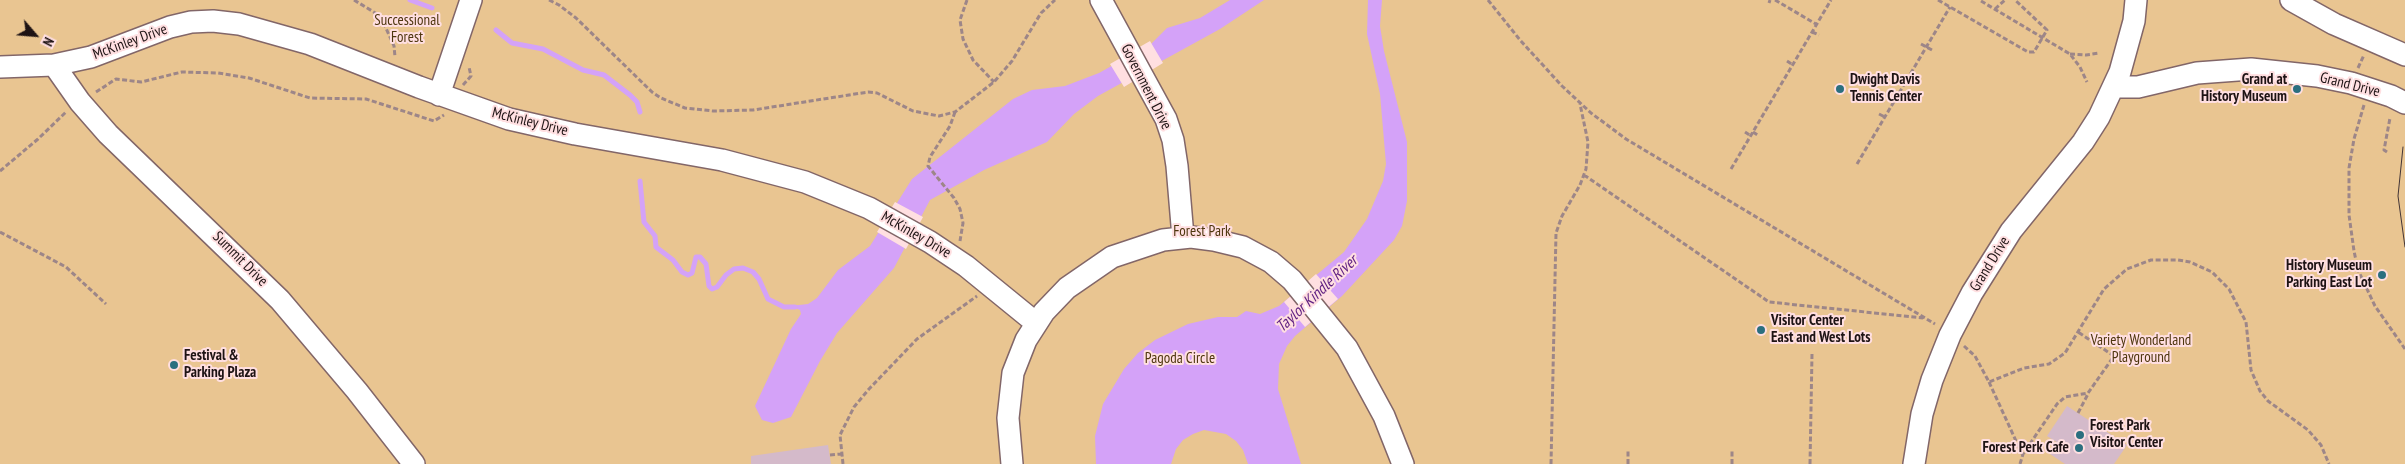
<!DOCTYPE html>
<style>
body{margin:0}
#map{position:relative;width:2405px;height:464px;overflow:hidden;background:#ffdfe1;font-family:"PT Sans Narrow",sans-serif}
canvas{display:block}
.north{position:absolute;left:10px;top:10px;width:50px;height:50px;-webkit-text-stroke:4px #ffdfe1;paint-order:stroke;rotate:117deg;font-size:14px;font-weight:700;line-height:20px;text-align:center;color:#1e1314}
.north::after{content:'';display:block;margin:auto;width:18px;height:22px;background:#1e1314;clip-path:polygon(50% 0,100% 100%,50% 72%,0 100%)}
</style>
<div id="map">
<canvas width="2405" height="464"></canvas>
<div class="north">N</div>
</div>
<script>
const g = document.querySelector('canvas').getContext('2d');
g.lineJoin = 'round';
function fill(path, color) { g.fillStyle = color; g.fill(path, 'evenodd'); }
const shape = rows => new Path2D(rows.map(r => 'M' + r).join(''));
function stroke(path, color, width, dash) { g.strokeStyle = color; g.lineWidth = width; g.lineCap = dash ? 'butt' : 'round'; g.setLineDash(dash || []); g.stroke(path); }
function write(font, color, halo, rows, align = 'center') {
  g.font = font + ' "PT Sans Narrow",sans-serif'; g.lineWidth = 4; g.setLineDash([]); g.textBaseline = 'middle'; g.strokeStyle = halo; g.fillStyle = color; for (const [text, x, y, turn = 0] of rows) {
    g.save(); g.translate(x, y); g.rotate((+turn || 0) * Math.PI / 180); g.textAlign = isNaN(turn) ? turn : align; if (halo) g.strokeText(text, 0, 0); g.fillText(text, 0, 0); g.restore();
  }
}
const green = shape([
 [0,0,2405,0,2405,464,0,464]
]);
const water = shape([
 [1230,0,1264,0,1220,29,1098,96,1074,114,1047,142,984,170,930,200,894,268,837,333,820,361,791,417,773,423,762,420,755,406,791,329,801,314,800,310,790,306,808,304,817,298,838,270,870,246,912,179,1013,99,1032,90,1065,86,1099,73,1151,44,1167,28,1200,18],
 [1368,0,1382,0,1380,26,1384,51,1407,142,1407,201,1402,226,1394,240,1342,296,1295,336,1287,346,1279,364,1278,389,1301,464,1248,464,1243,450,1236,441,1226,434,1204,430,1193,434,1183,440,1176,449,1171,464,1096,464,1095,436,1103,404,1124,369,1138,353,1155,340,1188,324,1218,317,1237,317,1246,311,1260,314,1279,306,1344,252,1367,219,1383,181,1386,164,1380,94,1367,34]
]);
const pier = shape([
 [1150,41,1163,63,1124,87,1110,64],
 [895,202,923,217,906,249,877,232],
 [1316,274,1338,299,1305,327,1284,302]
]);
const stream = shape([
 [410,0,432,8],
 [496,30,512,43,543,49,583,70,604,75,630,95,637,102,640,112],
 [640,181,644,222,655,236,656,247,673,260,682,272,688,275,692,273,696,257,700,257,706,264,709,286,712,289,717,287,726,275,734,269,743,268,753,272,759,279,768,299,784,307,795,307]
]);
const building = shape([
 [2067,406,2127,445,2114,464,2065,464,2050,454,2058,443,2047,436],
 [828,445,831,464,751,464,751,456]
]);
const path = shape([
 [354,0,377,14,385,26,394,46,395,57],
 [549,0,559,5,576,18,652,92,661,98,685,108,713,111,753,110,868,92,877,93,913,111,939,116,955,112,994,82,1012,61,1041,13,1055,0],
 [967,0,960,20,963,39,973,60,994,82],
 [1488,0,1520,40,1562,86,1591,113,1626,139,1935,324],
 [1775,0,1816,24],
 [1938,0,2028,52,2034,52,2047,30,2015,0],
 [1981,1,2070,54,2080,67,2087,82],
 [1769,3,1770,0],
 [1995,9,2005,0],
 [1812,32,1819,35],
 [1921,44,1932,50],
 [2070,54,2086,55,2099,53],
 [1787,61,1793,65],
 [2358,68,2364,55],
 [463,85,471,76,469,67],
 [96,92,116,79,141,82,182,72,218,73,249,78,310,98,366,99,434,121,444,115],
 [2364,105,2354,139,2349,168,2349,215,2354,251,2358,270,2375,306,2405,349],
 [955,112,950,126,930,157,928,166,954,198,960,209,963,223,960,241],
 [1879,114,1885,117],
 [1745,132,1751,136],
 [1753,132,1759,136],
 [2387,152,2384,150,2390,118],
 [1857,164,1950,7],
 [1731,169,1831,0],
 [0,171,38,139,66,112],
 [1584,175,1769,302,1923,318],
 [0,232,66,267,106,304],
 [1964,346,1975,356,1989,382,2024,368,2049,364,2065,353,2104,289,2127,269,2151,260,2178,260,2190,262,2212,272,2229,289,2246,322,2251,370,2260,391,2268,401,2308,430,2321,445,2329,464],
 [1989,382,2022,454],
 [2078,413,2088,394],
 [830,455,841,454],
 [843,464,840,435,854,407,869,389,917,339,977,296],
 [1551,464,1556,233,1562,216,1580,185,1586,169,1588,142,1580,104],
 [1628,464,1628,450],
 [1732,464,1732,451],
 [1810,464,1812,354],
 [2020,464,2023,454,2057,404,2065,397,2088,393,2114,356,2078,332]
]);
const minor = shape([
 [1101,0,1166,119,1173,140,1177,166,1183,237],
 [2291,0,2334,24,2405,55],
 [54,65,80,102,108,134,280,300,357,391,414,464],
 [0,67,54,65,91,57,170,27,191,22,213,21,239,24,310,44,419,87,509,119,575,134,722,160,805,182,869,208,930,242,966,266,1036,323],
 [2114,87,2138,87,2197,73,2251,69,2317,76,2351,83,2391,96,2405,103],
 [439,95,471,0],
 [1012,464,1008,418,1013,373,1026,340,1044,312,1067,288,1112,257,1163,240,1191,237,1214,240,1243,247,1271,262,1292,280,1347,348,1384,416,1403,464],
 [1914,464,1922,414,1932,380,1950,335,1972,293,2011,231,2083,142,2099,117,2120,72,2134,21,2136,0]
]);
const tram = shape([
 [2403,147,2398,196,2405,247]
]);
const markers = [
 [1840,89,5,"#2b6f7f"],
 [2297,89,5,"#2b6f7f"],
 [2382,275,5,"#2b6f7f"],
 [1761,330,5,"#2b6f7f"],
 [174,365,5,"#2b6f7f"],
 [2080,435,5,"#2b6f7f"],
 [2079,448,5,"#2b6f7f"]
];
const parkNames = [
 ["Successional",407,21],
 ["Forest",407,38],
 ["Forest Park",1202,232],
 ["Variety Wonderland",2141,341],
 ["Playground",2141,358],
 ["Pagoda Circle",1180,359]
];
const streetNames = [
 ["McKinley Drive",130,42,-20],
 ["Grand Drive",2350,85,14],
 ["Government Drive",1146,87,63],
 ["McKinley Drive",530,122,14],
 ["McKinley Drive",916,235,30],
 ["Summit Drive",240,259,45],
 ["Grand Drive",1990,264,-58]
];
const poiNames = [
 ["Dwight Davis",1850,80],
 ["Tennis Center",1850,97],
 ["Grand at",2287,80,"right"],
 ["History Museum",2287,97,"right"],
 ["History Museum",2372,266,"right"],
 ["Parking East Lot",2372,283,"right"],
 ["Visitor Center",1771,321],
 ["East and West Lots",1771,338],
 ["Festival &",184,356],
 ["Parking Plaza",184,373],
 ["Forest Park",2090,426],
 ["Visitor Center",2090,443],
 ["Forest Perk Cafe",2069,448,"right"]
];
const waterNames = [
 ["Taylor Kindle River",1317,294,-43]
];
fill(green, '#e9c591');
fill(water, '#d4a2f8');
fill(pier, '#ffdfe1');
stroke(stream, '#d4a2f8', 5);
fill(building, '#d4baca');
stroke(minor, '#826668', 24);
stroke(path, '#9d8688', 3, [5, 2.5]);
stroke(minor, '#fff', 21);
stroke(tram, '#433536', 1);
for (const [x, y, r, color] of markers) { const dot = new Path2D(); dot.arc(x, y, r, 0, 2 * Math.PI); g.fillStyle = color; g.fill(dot); stroke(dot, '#ffdfe1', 2); }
write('15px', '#4e360e', '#ffdfe1', parkNames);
write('15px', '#1e1314', '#ffdfe1', streetNames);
write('bold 15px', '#1e1314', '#ffdfe1', poiNames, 'left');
write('italic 16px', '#5e1e81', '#ffdfe1', waterNames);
</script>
